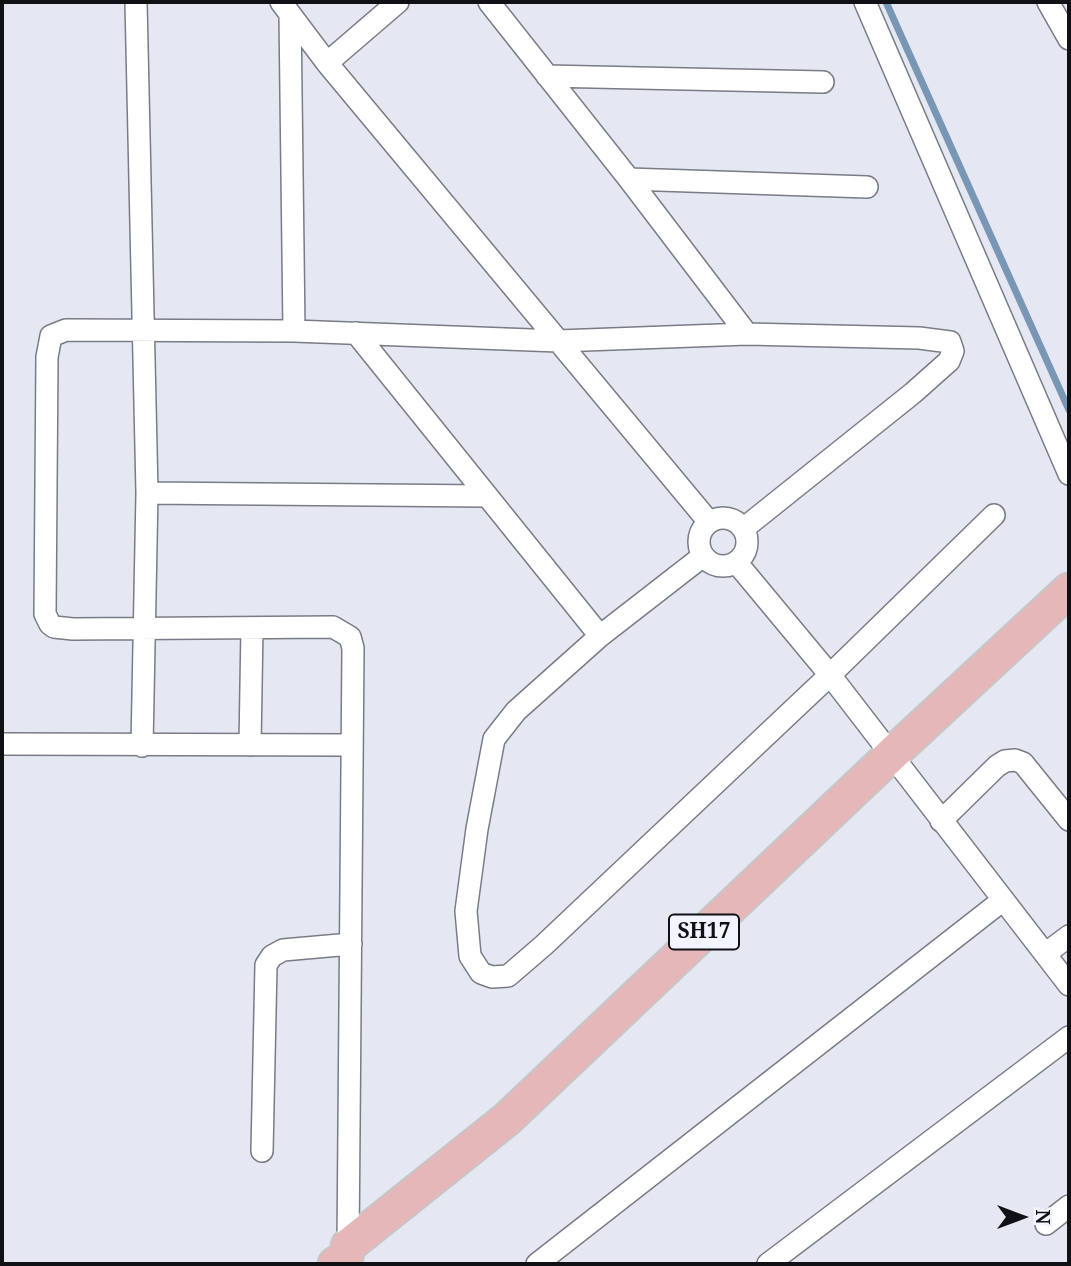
<!DOCTYPE html>
<style>
body{margin:0}
#map{position:relative;width:1071px;height:1266px;overflow:hidden;background:#e5e8f3;font-family:"Noto Serif",serif}
canvas{display:block}
.frame{position:absolute;inset:0;border:4px solid #101115;pointer-events:none}
.north{position:absolute;left:987px;top:1182px;width:70px;height:70px;-webkit-text-stroke:5px #f3f5fe;paint-order:stroke;rotate:90deg;font-size:19px;font-weight:700;line-height:28px;text-align:center;color:#101115}
.north::after{content:'';display:block;margin:auto;width:24px;height:32px;background:#101115;clip-path:polygon(50% 0,100% 100%,50% 72%,0 100%)}
</style>
<div id="map">
<canvas width="1071" height="1266"></canvas>
<div class="frame"></div>
<div class="north">N</div>
</div>
<script>
const g = document.querySelector('canvas').getContext('2d');
g.lineJoin = 'round';
const shape = rows => new Path2D(rows.map(r => 'M' + r).join(''));
function stroke(path, color, width, dash) { g.strokeStyle = color; g.lineWidth = width; g.lineCap = dash ? 'butt' : 'round'; g.setLineDash(dash || []); g.stroke(path); }
function write(font, color, halo, rows, align = 'center') {
  g.font = font + ' "Noto Serif",serif'; g.lineWidth = 5; g.setLineDash([]); g.textBaseline = 'middle'; g.strokeStyle = halo; g.fillStyle = color; for (const [text, x, y, turn = 0] of rows) {
    g.save(); g.translate(x, y); g.rotate((+turn || 0) * Math.PI / 180); g.textAlign = isNaN(turn) ? turn : align; if (halo) g.strokeText(text, 0, 0); g.fillText(text, 0, 0); g.restore();
  }
}
const stream = shape([
 [886,2,1069,410]
]);
const street = shape([
 [136,2,147,493,142,746],
 [281,2,327,63,709,522],
 [489,2,629,179,747,334],
 [865,2,1069,474],
 [1048,2,1069,39],
 [290,14,294,331],
 [327,63,398,2],
 [547,76,823,82],
 [629,179,867,187],
 [356,333,600,636],
 [147,493,487,496],
 '699 542a24 24 0 1 1 48 0a24 24 0 1 1-48 0Z',
 [703,556,600,636,516,711,494,739,477,829,466,911,470,956,481,973,492,977,508,976,544,945,830,675,994,515],
 [736,562,830,675,1069,985],
 [4,744,351,745],
 [250,745,252,628],
 [941,821,997,766,1005,761,1015,760,1023,763,1069,820],
 [1045,954,1069,936],
 [262,1151,266,965,272,956,283,950,351,944],
 [1046,1224,1069,1206],
 [348,1246,353,648,350,637,333,627,73,629,54,627,50,624,45,614,47,357,51,336,66,330,294,331,558,341,747,334,919,338,950,342,953,351,949,361,913,393,743,529],
 [537,1264,1003,900],
 [768,1264,1069,1037]
]);
const primary = shape([
 [335,1264,346,1257,348,1246,507,1119,891,755,1069,590]
]);
const shields = [
 [704,932,70]
];
const shieldNames = [
 ["SH17",704,932]
];
stroke(stream, '#7997b4', 7);
stroke(street, '#797b85', 24);
stroke(primary, '#c6c6c7', 37);
stroke(street, '#fff', 21);
stroke(primary, '#e6b7b8', 33);
for (const [x, y, w] of shields) { const box = new Path2D(); box.roundRect(x - w / 2, y - 17.5, w, 35, 5); g.fillStyle = '#f3f5fe'; g.fill(box); stroke(box, '#101115', 2); }
write('bold 21px', '#101115', null, shieldNames);
</script>
